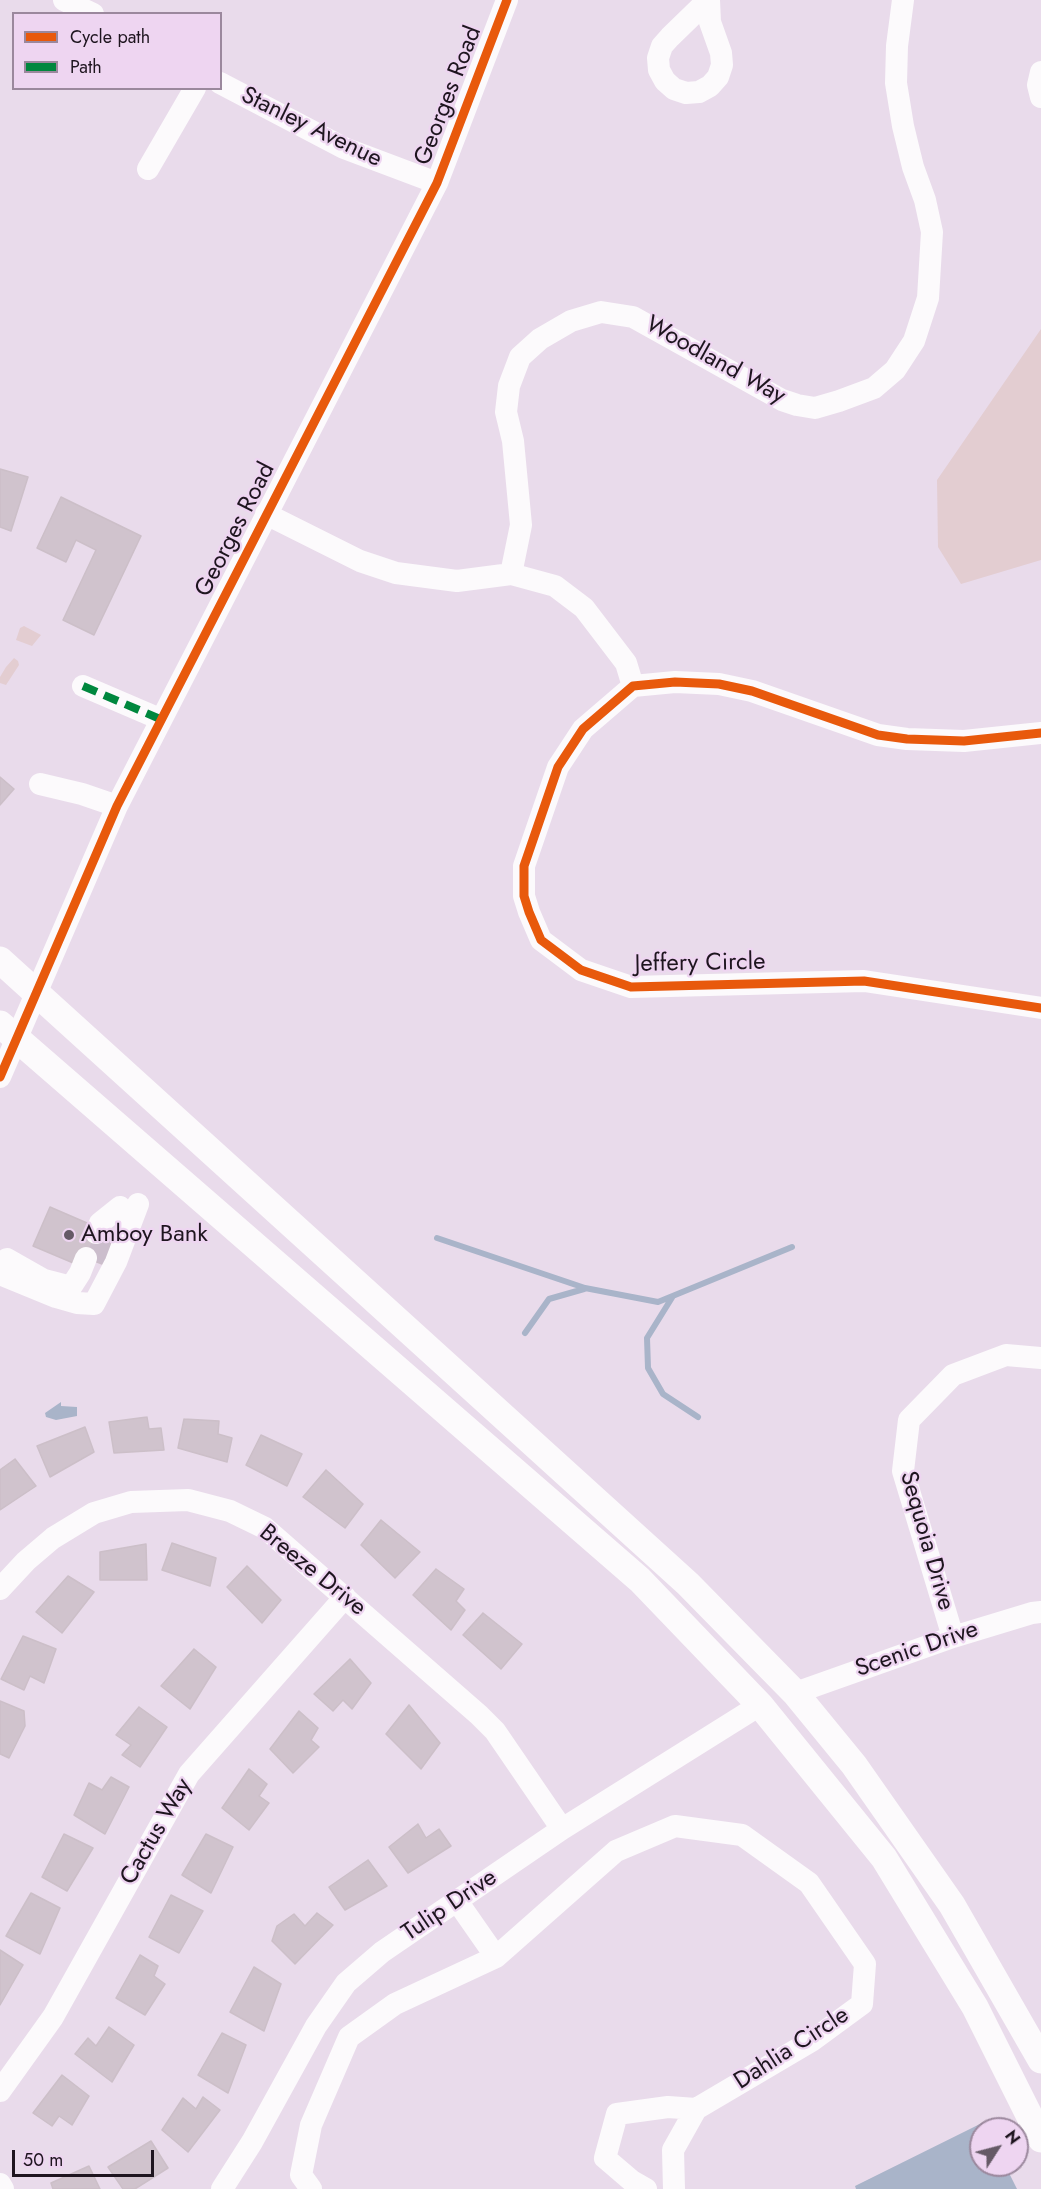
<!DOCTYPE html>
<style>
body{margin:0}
#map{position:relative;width:1041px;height:2189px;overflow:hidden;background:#e9dbeb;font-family:Jost,sans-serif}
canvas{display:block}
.legend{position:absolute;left:12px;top:12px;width:210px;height:78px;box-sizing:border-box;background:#eed5f1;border:2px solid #9b889d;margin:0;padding:8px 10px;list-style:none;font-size:18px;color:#1e151f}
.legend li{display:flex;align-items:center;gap:12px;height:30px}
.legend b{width:30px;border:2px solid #9b889d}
.north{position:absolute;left:969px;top:2117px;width:60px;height:60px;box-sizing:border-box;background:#eed5f1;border:2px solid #9b889d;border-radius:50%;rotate:54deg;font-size:16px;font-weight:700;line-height:24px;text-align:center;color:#1e151f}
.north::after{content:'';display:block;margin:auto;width:21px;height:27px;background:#655a66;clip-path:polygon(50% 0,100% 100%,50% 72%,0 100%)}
.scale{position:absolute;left:12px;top:2150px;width:142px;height:27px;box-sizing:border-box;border:3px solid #1e151f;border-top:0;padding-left:8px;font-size:18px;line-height:21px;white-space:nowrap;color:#1e151f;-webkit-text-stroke:4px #eed5f1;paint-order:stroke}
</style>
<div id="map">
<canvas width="1041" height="2189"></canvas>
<ul class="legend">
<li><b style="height:8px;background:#e8590c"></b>Cycle path</li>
<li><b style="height:8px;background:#00873e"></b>Path</li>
</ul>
<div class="north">N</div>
<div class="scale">50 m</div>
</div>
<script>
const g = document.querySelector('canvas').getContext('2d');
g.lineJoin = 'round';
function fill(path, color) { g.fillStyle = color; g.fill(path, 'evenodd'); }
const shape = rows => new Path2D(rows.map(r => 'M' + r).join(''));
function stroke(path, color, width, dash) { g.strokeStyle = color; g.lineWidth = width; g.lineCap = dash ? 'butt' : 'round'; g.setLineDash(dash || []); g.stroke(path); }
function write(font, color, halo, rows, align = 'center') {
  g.font = font + ' Jost,sans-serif'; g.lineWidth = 4.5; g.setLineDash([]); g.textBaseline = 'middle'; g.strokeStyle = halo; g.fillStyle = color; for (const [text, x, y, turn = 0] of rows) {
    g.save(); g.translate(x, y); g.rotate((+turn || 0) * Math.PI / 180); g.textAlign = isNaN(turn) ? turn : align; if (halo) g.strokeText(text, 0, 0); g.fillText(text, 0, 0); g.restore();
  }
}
const green = shape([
 [1041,329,1041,560,961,584,938,547,937,480],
 [24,626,41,635,32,646,16,640,20,628],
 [14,658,18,661,19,665,6,685,0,683,0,677,6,667]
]);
const water = shape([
 [61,1402,61,1406,77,1407,77,1416,56,1420,46,1417,45,1413],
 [982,2123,985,2129,981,2129,981,2165,1005,2165,1017,2189,856,2189,855,2186]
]);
const stream = shape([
 [437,1238,585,1288,658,1302,792,1247],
 [673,1296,647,1338,648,1368,663,1394,698,1417],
 [525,1333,549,1299,584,1289]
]);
const building = shape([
 [0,469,28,477,11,531,0,527,0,469],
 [61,497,141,536,94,635,63,620,96,550,76,540,66,562,37,548,61,497],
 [0,777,14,789,0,805,0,777],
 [50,1207,94,1226,92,1231,112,1239,102,1264,82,1256,78,1265,33,1246,50,1207],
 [147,1417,149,1429,161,1428,164,1450,114,1453,109,1422,147,1417],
 [184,1419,219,1421,218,1434,232,1438,227,1462,178,1448,184,1419],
 [85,1427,94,1452,50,1477,37,1446,85,1427],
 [261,1435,302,1454,287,1486,246,1465,261,1435],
 [15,1459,36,1486,0,1510,0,1470,15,1459],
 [326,1470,363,1504,345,1528,303,1497,326,1470],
 [381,1520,420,1552,395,1578,361,1545,381,1520],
 [172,1543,216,1558,210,1586,162,1570,172,1543],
 [146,1544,147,1580,100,1580,100,1552,146,1544],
 [247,1566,281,1600,262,1623,227,1587,247,1566],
 [436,1569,464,1589,456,1601,465,1610,451,1630,413,1595,436,1569],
 [68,1576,94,1592,62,1633,36,1612,68,1576],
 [483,1613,522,1644,501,1669,463,1635,483,1613],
 [23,1636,56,1649,44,1683,30,1676,24,1690,1,1679,23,1636],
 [194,1649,216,1667,190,1709,161,1686,194,1649],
 [350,1659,371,1683,352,1709,343,1700,333,1711,314,1694,350,1659],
 [0,1701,24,1711,25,1726,9,1758,0,1754,0,1701],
 [409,1705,440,1743,421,1769,386,1734,409,1705],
 [139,1707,167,1727,140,1767,122,1755,131,1745,116,1735,139,1707],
 [299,1711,318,1728,311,1740,319,1747,293,1773,270,1749,299,1711],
 [249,1769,267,1784,259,1796,269,1803,249,1830,222,1808,249,1769],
 [111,1777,129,1787,105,1834,74,1815,89,1783,102,1790,111,1777],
 [418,1824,426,1838,439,1829,451,1846,408,1873,389,1847,418,1824],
 [64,1834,93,1848,67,1891,42,1877,64,1834],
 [206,1834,233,1847,211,1893,182,1875,206,1834],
 [368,1860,387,1886,345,1910,329,1887,368,1860],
 [31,1893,60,1908,40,1954,6,1936,31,1893],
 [171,1895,203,1911,179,1953,149,1937,171,1895],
 [317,1913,333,1925,295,1964,272,1941,277,1926,294,1914,305,1926,317,1913],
 [0,1950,23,1965,0,2005,0,1950],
 [140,1955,158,1966,154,1976,165,1984,145,2015,116,1998,140,1955],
 [254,1967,281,1984,264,2031,230,2012,254,1967],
 [109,2027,134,2045,112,2082,75,2054,88,2038,96,2046,109,2027],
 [222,2033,246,2045,228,2093,198,2075,222,2033],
 [62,2075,89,2096,72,2125,59,2116,52,2126,33,2113,62,2075],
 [203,2097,220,2110,188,2152,162,2130,183,2098,196,2109,203,2097],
 [151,2141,168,2168,135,2189,123,2189,108,2167,151,2141],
 [89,2166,100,2189,53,2189,51,2183,89,2166]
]);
const minorTunnel = shape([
 [95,1261,106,1237]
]);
const minor = shape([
 [64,0,93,14],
 [708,0,670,37,662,46,658,58,659,70,665,81,674,89,686,93,699,92,710,86,718,77,722,65,721,53,710,22,709,0],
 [1041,72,1038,85,1041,97],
 [220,83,344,148,437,183],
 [148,169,195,88],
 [266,514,360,561,396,573,457,581,511,574,555,586,584,608,626,663,633,686],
 [511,574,521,525,513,441,506,412,509,386,520,357,540,339,571,321,601,312,633,317,782,400,797,405,815,408,839,401,874,388,895,370,914,341,928,298,932,232,925,200,913,167,903,126,896,83,897,46,903,0],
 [83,686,160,719],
 [1041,733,964,741,907,739,878,735,752,691,719,684,675,682,633,686,583,729,558,767,524,866,524,896,529,912,541,940,581,970,631,987,864,981,1041,1008],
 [40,784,82,794,117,806],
 [0,1077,117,806,437,183,507,0],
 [96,1233,100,1223,120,1207],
 [7,1259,44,1280,71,1287,80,1273,86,1258],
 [2,1275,56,1297,77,1303,94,1304,116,1262,138,1204],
 [0,1589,26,1561,53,1538,94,1513,131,1502,188,1500,230,1511,265,1528,479,1715,495,1731,562,1829],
 [953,1637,903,1471,909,1420,953,1375,1006,1355,1041,1358],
 [795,1693,953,1637,1032,1613,1041,1612],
 [457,1901,496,1957],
 [0,2091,53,2017,189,1774,345,1597],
 [0,2184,3,2189],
 [222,2189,252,2142,316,2026,346,1983,382,1952,562,1829,760,1705],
 [311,2189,301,2175,311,2125,349,2037,395,2004,496,1957,616,1851,675,1826,742,1835,809,1883,865,1964,862,2004,813,2040,696,2109,673,2150,674,2189],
 [646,2189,632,2181,605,2158,617,2114,668,2107,696,2109]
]);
const major = shape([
 [0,960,688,1584,795,1693,854,1765,952,1905,1041,2060],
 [0,1024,640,1580,760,1705,884,1858,975,2007,1041,2139]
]);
const quiet = shape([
 [83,686,160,719]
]);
const cycleway = shape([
 [1041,733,964,741,907,739,878,735,752,691,719,684,675,682,633,686,583,729,558,767,524,866,524,896,529,912,541,940,581,970,631,987,864,981,1041,1008],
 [0,1077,117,806,437,183,507,0]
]);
const markers = [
 [69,1235,6,"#655a66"]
];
const streetNames = [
 ["Georges Road",449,96,-69],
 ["Stanley Avenue",311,128,26],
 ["Woodland Way",715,361,29],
 ["Georges Road",236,530,-63],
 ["Jeffery Circle",700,964,-1],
 ["Sequoia Drive",926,1541,74],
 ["Breeze Drive",312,1571,39],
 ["Scenic Drive",917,1650,-19],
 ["Cactus Way",157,1832,-60],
 ["Tulip Drive",450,1906,-34],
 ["Dahlia Circle",792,2049,-33]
];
const poiNames = [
 ["Amboy Bank",81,1235]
];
fill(green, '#e3cdd1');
fill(water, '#a9b4c9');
stroke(stream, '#a9b4c9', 6);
fill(building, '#d0c3cd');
stroke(building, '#ccbfc8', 1.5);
stroke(minorTunnel, '#cbbdcc', 22, [22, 11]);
stroke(minor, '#fcfafc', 22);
stroke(major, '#fcfafc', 27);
stroke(quiet, '#00873e', 8, [15, 8]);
stroke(cycleway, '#e8590c', 9);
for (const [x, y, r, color] of markers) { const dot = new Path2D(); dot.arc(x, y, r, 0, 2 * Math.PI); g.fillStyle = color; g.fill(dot); stroke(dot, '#eed5f1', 2); }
write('24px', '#1e151f', '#eed5f1', streetNames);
write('24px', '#1e151f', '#eed5f1', poiNames, 'left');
</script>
